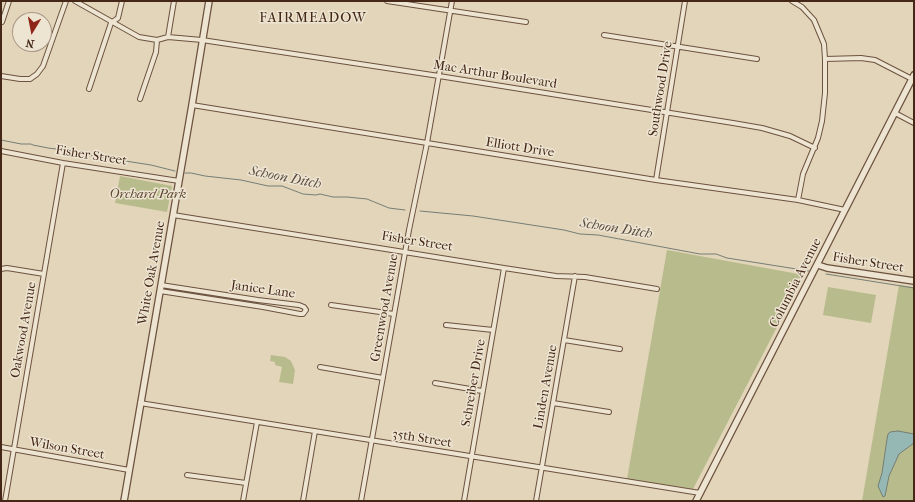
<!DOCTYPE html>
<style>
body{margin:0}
#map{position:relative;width:915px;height:502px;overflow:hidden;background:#e3d5ba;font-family:"IM FELL French Canon",serif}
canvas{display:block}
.frame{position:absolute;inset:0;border:2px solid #442716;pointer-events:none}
.north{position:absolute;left:12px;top:12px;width:40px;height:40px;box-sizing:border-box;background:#ede4d2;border:1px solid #a99887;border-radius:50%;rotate:190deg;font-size:11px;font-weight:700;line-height:16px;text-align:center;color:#442716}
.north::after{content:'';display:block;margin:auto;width:14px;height:18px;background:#8f2418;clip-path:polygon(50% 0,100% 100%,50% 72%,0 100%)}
</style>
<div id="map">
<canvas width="915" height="502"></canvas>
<div class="frame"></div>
<div class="north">N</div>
</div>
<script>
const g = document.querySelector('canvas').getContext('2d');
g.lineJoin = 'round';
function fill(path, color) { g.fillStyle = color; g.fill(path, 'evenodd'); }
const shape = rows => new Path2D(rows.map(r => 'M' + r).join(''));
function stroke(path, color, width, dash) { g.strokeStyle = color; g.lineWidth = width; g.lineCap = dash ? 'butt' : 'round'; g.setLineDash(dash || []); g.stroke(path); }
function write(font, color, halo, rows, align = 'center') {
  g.font = font + ' "IM FELL French Canon",serif'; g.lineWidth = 3; g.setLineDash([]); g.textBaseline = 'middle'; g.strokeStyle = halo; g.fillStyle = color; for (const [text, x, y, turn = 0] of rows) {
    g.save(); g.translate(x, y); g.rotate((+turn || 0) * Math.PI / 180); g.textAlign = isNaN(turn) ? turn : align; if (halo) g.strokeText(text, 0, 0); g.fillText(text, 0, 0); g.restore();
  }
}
const green = shape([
 [120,176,172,186,167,212,115,203],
 [667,250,804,275,693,489,627,479],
 [899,285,914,287,914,501,862,501],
 [828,287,876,295,871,323,823,315],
 [271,355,285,357,291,361,295,370,293,384,279,382,282,367,275,365,275,362,270,361]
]);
const water = shape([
 [898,431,914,434,914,443,899,454,889,476,885,496,883,497,878,486,882,473,887,439,888,434,890,432,898,431]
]);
const stream = shape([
 [1,140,21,144,31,144,33,145,48,148,64,150,74,153,151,165,175,171],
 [185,173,191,173,205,176,241,180,268,186,282,186,303,194,316,195,320,194,333,197,347,197,367,199,389,208,405,210],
 [420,211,473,216,564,230,580,234,598,235,700,254,716,254,727,258,809,271],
 [826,274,914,288]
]);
const minor = shape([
 [75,1,139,37,157,40],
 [387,1,526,22],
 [792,1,802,7,814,20,824,44,825,59,825,93,822,121,818,138,803,174,798,200],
 [2,22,9,1],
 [604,35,757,59],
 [168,37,202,40,439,76,733,123,762,128,790,136,815,148],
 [825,59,861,58,875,60,912,79],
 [1,76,20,79,30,79,37,74,43,66,66,1],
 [89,89,111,23,118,18,122,1],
 [140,99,156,52,157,40,168,37,174,1],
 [192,105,656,180,798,200,845,210],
 [895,113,914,123],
 [1,151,63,163,179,181],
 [656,180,685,1],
 [173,215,504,268,556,276,585,277,657,289],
 [1,269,7,268,44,274],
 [160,291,263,307,300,314,303,314,306,310,304,307,299,305,258,300,161,285],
 [331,305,394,314],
 [446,325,493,330],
 [564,340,620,349],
 [320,367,383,378],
 [435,383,482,391],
 [140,403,700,493],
 [553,403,609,412],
 [1,447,129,470],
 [187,475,246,483],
 [5,501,63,163],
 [243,501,257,422],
 [303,501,315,431],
 [361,501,409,230,427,143,452,1],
 [464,501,504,268],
 [536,501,575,276]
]);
const tertiary = shape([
 [818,265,827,268,914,281],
 [124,501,192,105,209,1],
 [696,501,914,75]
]);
const streetNames = [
 ["Mac Arthur Boulevard",495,75,9],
 ["Southwood Drive",661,89,-81],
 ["Elliott Drive",520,148,9],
 ["Fisher Street",91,156,9],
 ["Fisher Street",417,242,9],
 ["Fisher Street",868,263,9],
 ["White Oak Avenue",152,273,-80],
 ["Columbia Avenue",796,283,-63],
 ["Janice Lane",263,290,8],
 ["Greenwood Avenue",385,308,-80],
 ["Oakwood Avenue",24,330,-80],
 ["Schreiber Drive",474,383,-80],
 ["Linden Avenue",546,387,-80],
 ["35th Street",422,439,9],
 ["Wilson Street",67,449,10]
];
const parkNames = [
 ["Orchard Park",148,195]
];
const neighbourhoodNames = [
 ["FAIRMEADOW",313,19]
];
const waterNames = [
 ["Schoon Ditch",285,178,11],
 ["Schoon Ditch",616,229,9]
];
fill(green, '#b8bc8c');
fill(water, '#96b8b4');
stroke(water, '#757e75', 1);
stroke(stream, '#757e75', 1);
stroke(minor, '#6c523f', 6);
stroke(tertiary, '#6c523f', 8);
stroke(minor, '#ede4d2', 4);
stroke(tertiary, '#ede4d2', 5.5);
write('13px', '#442716', '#ede4d2', streetNames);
write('italic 13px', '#5b452e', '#ede4d2', parkNames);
g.letterSpacing = '1px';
write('14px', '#442716', '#ede4d2', neighbourhoodNames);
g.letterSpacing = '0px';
write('italic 14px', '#584b3e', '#ede4d2', waterNames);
</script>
